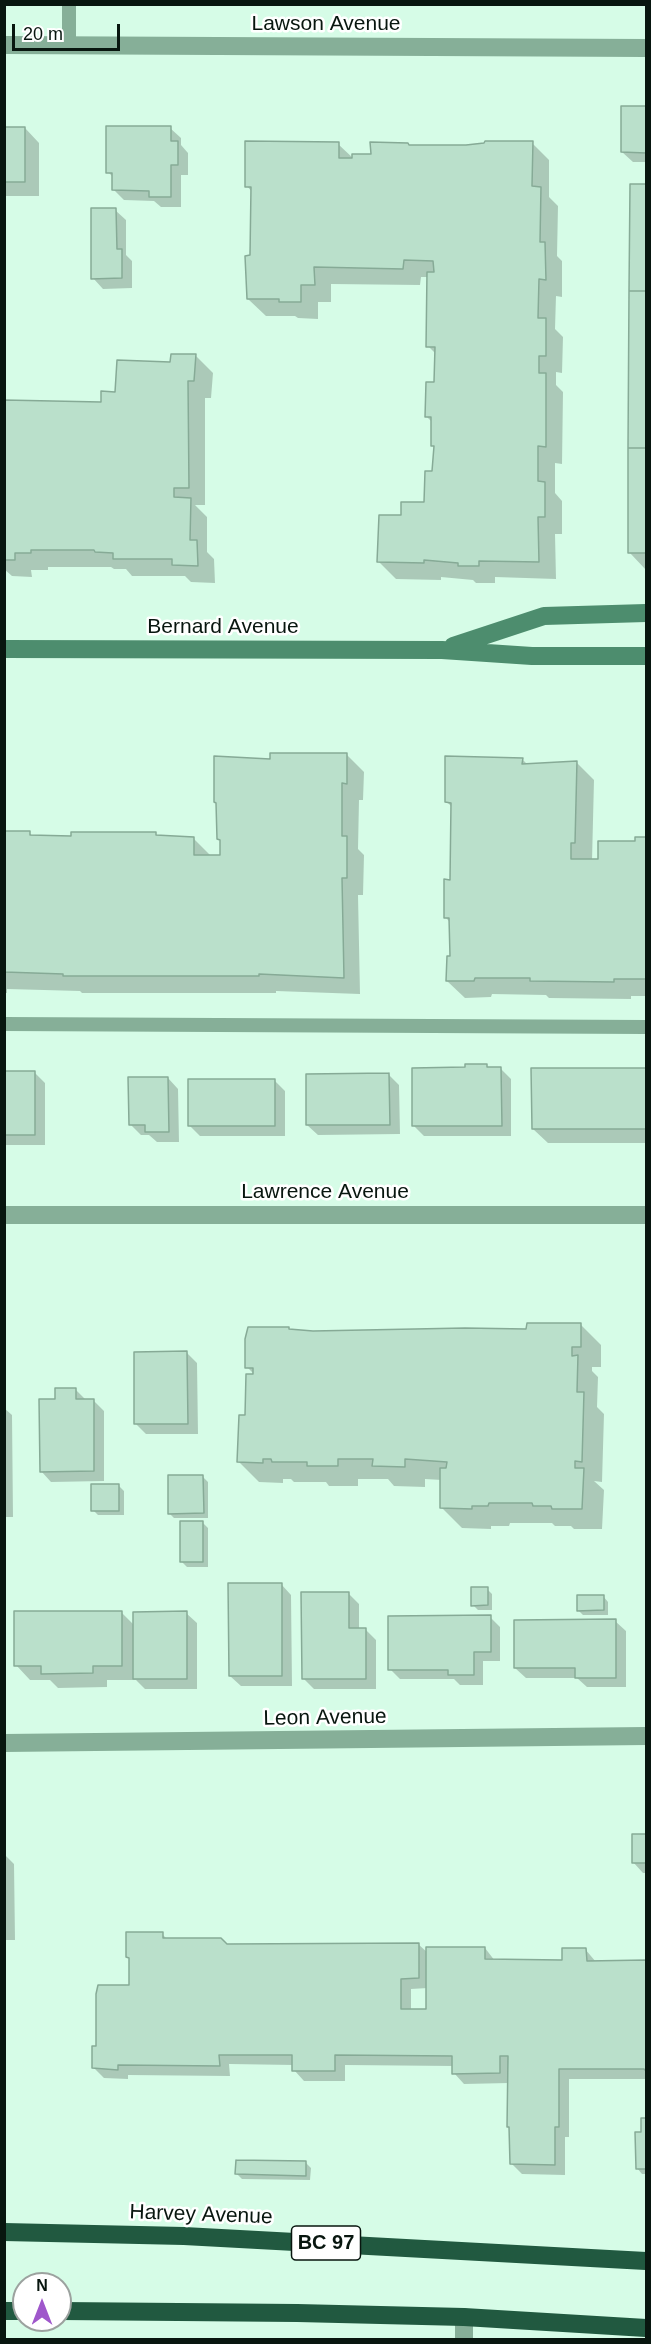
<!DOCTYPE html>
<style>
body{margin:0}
#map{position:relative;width:651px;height:2344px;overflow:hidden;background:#d6fce7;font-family:Arial,sans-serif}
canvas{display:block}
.frame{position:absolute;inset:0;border:6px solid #08160f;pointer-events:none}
.north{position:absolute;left:12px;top:2272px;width:60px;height:60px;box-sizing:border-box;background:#fff;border:2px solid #9ca29f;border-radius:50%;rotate:0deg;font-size:16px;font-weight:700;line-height:24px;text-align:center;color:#08160f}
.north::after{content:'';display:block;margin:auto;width:21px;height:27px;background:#9f57cb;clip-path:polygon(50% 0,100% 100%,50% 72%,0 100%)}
.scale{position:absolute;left:12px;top:24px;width:108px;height:27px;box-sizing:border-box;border:3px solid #08160f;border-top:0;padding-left:8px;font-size:18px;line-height:21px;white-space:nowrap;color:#08160f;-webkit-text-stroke:4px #fff;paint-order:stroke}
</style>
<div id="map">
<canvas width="651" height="2344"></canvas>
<div class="frame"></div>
<div class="north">N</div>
<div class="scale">20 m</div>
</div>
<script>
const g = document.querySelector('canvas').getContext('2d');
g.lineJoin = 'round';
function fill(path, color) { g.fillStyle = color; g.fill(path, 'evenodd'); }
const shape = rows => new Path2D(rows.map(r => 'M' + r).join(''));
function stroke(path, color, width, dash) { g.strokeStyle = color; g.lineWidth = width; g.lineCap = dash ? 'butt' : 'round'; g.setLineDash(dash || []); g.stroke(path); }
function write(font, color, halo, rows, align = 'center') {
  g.font = font + ' Arial,sans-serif'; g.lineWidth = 5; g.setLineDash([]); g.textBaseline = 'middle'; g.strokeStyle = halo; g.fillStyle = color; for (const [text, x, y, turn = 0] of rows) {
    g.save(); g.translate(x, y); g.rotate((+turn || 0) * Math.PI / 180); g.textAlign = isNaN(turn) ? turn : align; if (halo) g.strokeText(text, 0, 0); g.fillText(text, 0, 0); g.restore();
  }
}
const shadow = shape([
 [623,107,646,108,646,162,633,162,622,152],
 [4,128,25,128,39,143,39,196,4,196],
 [170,128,181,138,181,145,188,153,188,175,181,175,181,207,161,207,154,201,124,200,114,190,114,178,108,172],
 [532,143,549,160,549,197,558,206,557,256,562,261,562,297,556,296,555,329,563,337,562,373,556,372,556,385,563,392,562,464,555,463,555,493,562,501,562,534,555,534,556,579,495,577,495,583,476,583,473,580,441,577,441,580,396,579,379,562,403,516,425,503,433,472,435,448,433,445,433,423,427,417,435,383,436,354,428,346,428,277,421,277,420,285,331,284,331,302,318,302,318,319,298,318,295,316,266,316,248,299,252,192,247,186,338,144,354,159,410,147,467,147],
 [631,186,646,186,646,570,630,553],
 [115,210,126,220,126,255,132,261,132,288,103,289,93,278],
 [196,356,213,373,211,398,205,398,205,505,195,505,207,517,207,552,214,559,215,583,191,582,185,576,132,576,126,569,114,569,111,567,48,567,48,570,31,570,32,577,12,576,4,569,4,401,103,403,171,363],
 [347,755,364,772,363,800,359,800,358,849,364,855,363,895,358,895,360,994,276,991,276,993,82,993,80,991,7,989,7,993,4,993,4,833,29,833,33,836,72,838,155,834,158,837,193,838,211,856,222,856,272,760],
 [522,759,528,765,577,763,594,780,592,861,600,861,637,843,637,839,646,839,646,996,631,996,631,999,549,998,546,995,492,994,491,997,465,998,447,981,451,957,451,923,445,917,452,882,452,807,447,802],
 [486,1066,489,1069,501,1069,511,1079,511,1136,424,1136,414,1126,466,1069],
 [646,1069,646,1143,548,1143,533,1129,533,1070],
 [4,1072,34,1072,45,1083,45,1145,4,1145],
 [389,1075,399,1085,400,1134,318,1135,307,1125],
 [168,1078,178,1089,179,1142,157,1142,149,1135,141,1135,130,1124],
 [274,1080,285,1091,285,1136,200,1136,190,1126],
 [581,1325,601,1345,601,1367,592,1367,592,1371,598,1377,597,1407,604,1414,602,1482,594,1481,604,1490,602,1529,574,1529,571,1526,555,1526,552,1523,510,1523,509,1526,491,1526,491,1529,462,1528,442,1508,442,1480,425,1479,425,1487,394,1486,388,1479,358,1479,358,1486,329,1486,326,1482,294,1482,291,1479,283,1479,283,1483,259,1482,239,1462,256,1376,247,1367,290,1330,313,1332,528,1331],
 [187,1353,197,1363,198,1434,146,1434,136,1424],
 [75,1389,86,1400,93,1400,104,1411,104,1481,51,1482,41,1471,57,1400],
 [4,1408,12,1415,13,1517,4,1517],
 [203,1477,208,1482,208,1518,174,1518,169,1513],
 [119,1486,124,1491,124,1515,98,1515,93,1510],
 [202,1522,208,1528,208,1567,187,1567,182,1562],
 [281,1584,291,1595,292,1686,241,1686,230,1676],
 [487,1589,492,1594,492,1610,478,1610,473,1605],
 [348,1593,359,1604,359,1630,366,1630,376,1640,376,1689,314,1689,303,1678],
 [603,1596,608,1602,608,1615,583,1615,578,1610],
 [121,1612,135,1626,186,1613,197,1623,197,1689,145,1689,136,1680,107,1680,107,1687,58,1688,50,1680,30,1680,16,1665],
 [490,1617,500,1627,500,1661,483,1661,483,1685,460,1685,454,1679,400,1679,390,1669],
 [615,1621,626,1631,626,1687,587,1687,577,1678,526,1678,515,1668],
 [633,1835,646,1835,646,1873,643,1873,633,1862],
 [4,1854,14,1864,15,1940,4,1940],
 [162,1934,167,1939,227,1945,418,1944,428,1953,485,1948,495,1961,564,1962,585,1949,596,1962,646,1962,646,2079,569,2079,569,2137,565,2137,565,2175,522,2174,512,2164,509,2083,464,2084,454,2073,454,2066,345,2065,345,2081,304,2081,294,2070,294,2065,229,2064,230,2076,128,2075,128,2079,104,2078,94,2068,97,2047,131,1987,131,1960,127,1956],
 [428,1988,428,2010,411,2010,411,1989],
 [643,2119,646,2119,646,2174,642,2174,637,2168],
 [306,2163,311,2168,310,2180,242,2179,237,2174]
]);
const building = shape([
 [621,106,646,106,646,153,621,152,621,106],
 [106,126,171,126,171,141,178,141,178,165,171,165,171,197,149,197,149,191,112,190,112,173,106,173,106,126],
 [4,127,25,127,25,182,4,182,4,127],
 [245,141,339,142,339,158,352,158,352,154,371,154,370,142,408,143,409,145,466,145,484,143,485,141,533,141,532,186,541,187,540,242,545,242,546,280,539,279,538,318,546,318,546,356,539,356,539,373,546,373,546,447,538,446,538,481,545,482,545,517,538,517,539,562,479,561,479,566,458,566,458,563,424,560,424,563,377,562,379,515,401,515,401,502,424,502,425,471,432,471,434,446,431,446,431,417,425,417,426,382,434,382,435,347,426,347,427,272,434,272,433,261,404,260,403,269,314,267,315,285,301,285,301,302,279,302,279,299,247,299,245,256,250,255,251,187,245,187,245,141],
 [630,184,646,184,646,291,629,291,630,184],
 [91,208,116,208,117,249,122,249,122,278,91,279,91,208],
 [629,291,646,291,646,448,628,448,629,291],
 [171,354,196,354,194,381,188,381,189,488,174,488,174,497,191,498,190,540,197,540,198,566,172,565,172,559,113,559,113,553,95,552,94,550,31,550,31,553,15,553,15,560,4,560,4,400,101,402,101,391,115,392,117,360,170,362,171,354],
 [628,448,646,448,646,553,628,553,628,448],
 [270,753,347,753,347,784,342,783,342,836,347,836,347,878,342,878,344,978,259,974,259,976,63,976,63,974,4,972,4,831,30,831,30,835,71,836,71,832,156,832,156,835,194,837,194,855,220,855,220,840,217,839,216,803,214,802,214,756,270,759,270,753],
 [445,756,523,758,522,764,577,761,575,843,571,843,571,859,598,859,598,841,635,841,635,837,646,837,646,979,614,979,614,982,530,981,530,978,475,978,474,981,446,981,447,956,450,956,449,918,444,918,444,879,450,880,451,803,445,802,445,756],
 [465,1064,487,1064,487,1067,501,1067,502,1126,412,1126,412,1068,465,1067,465,1064],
 [531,1068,646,1068,646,1129,532,1129,531,1068],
 [4,1071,35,1071,35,1135,4,1135,4,1071],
 [389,1073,390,1125,306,1125,306,1074,389,1073],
 [128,1077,168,1077,169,1132,145,1132,145,1125,129,1125,128,1077],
 [188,1079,275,1079,275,1126,188,1126,188,1079],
 [527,1323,581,1323,581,1347,572,1347,572,1356,578,1355,577,1392,584,1392,582,1462,575,1461,575,1468,584,1468,582,1509,552,1509,551,1506,533,1506,532,1503,489,1503,488,1506,472,1506,472,1509,440,1508,440,1468,446,1468,447,1462,405,1459,405,1467,372,1466,373,1459,338,1459,338,1466,307,1466,307,1462,272,1462,271,1459,263,1459,263,1463,237,1462,239,1415,245,1415,246,1374,253,1374,253,1368,245,1368,245,1339,248,1327,289,1327,289,1329,313,1331,465,1328,526,1329,527,1323],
 [187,1351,188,1424,134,1424,134,1352,187,1351],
 [55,1388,76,1388,76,1399,94,1399,94,1471,40,1472,39,1399,55,1399,55,1388],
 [168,1475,203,1475,204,1513,168,1514,168,1475],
 [91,1484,119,1484,119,1511,91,1511,91,1484],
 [180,1521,203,1521,203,1562,180,1562,180,1521],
 [228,1583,282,1583,282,1676,229,1676,228,1583],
 [471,1587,488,1587,488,1605,471,1606,471,1587],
 [301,1592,349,1592,349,1628,366,1628,366,1679,302,1679,301,1592],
 [577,1595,604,1595,604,1610,577,1611,577,1595],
 [14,1611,122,1611,122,1666,93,1666,93,1673,41,1674,41,1666,14,1666,14,1611],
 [187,1611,187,1679,133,1679,133,1612,187,1611],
 [491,1615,491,1652,474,1652,474,1675,448,1675,448,1670,388,1670,388,1616,491,1615],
 [616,1619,616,1678,575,1678,575,1668,514,1668,514,1620,616,1619],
 [632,1834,646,1834,646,1863,632,1863,632,1834],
 [126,1932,163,1932,163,1938,221,1938,227,1944,419,1943,419,1978,401,1979,401,2009,426,2009,426,1947,485,1947,485,1959,562,1960,562,1948,586,1948,587,1961,646,1960,646,2071,644,2069,559,2069,559,2127,555,2127,555,2165,510,2164,509,2127,507,2127,508,2056,500,2056,500,2073,452,2074,452,2056,335,2055,335,2071,292,2071,292,2055,219,2055,220,2066,118,2065,118,2070,92,2068,92,2046,96,2046,96,1994,98,1985,129,1985,129,1958,126,1957,126,1932],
 [641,2118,646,2118,646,2169,636,2169,635,2132,641,2132,641,2118],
 [236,2160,306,2161,306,2176,235,2174,236,2160]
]);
const lane = shape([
 [69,4,69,46],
 [4,1024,646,1027]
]);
const street = shape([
 [4,45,646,48],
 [4,1215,646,1215],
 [4,1743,646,1736],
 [464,2340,464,2317]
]);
const secondary = shape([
 [453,646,544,616,646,613],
 [4,649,442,650,532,656,646,656]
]);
const highway = shape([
 [4,2232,184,2236,646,2261],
 [4,2311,24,2311],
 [60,2311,297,2313,464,2317,646,2328]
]);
const shields = [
 [326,2243,69]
];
const shieldNames = [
 ["BC 97",326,2243]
];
const streetNames = [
 ["Lawson Avenue",326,24],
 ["Bernard Avenue",223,627],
 ["Lawrence Avenue",325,1192],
 ["Leon Avenue",325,1718,-1],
 ["Harvey Avenue",201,2215,2]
];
fill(shadow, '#0003');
fill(building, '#bae0cb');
stroke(building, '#86aa96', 1.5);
stroke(lane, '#86af98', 14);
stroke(street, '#86af98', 18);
stroke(secondary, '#4d8d6e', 18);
stroke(highway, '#215940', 18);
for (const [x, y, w] of shields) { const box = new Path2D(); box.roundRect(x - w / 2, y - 17, w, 34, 4.5); g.fillStyle = '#fff'; g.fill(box); stroke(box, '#08160f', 1.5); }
write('bold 20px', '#08160f', null, shieldNames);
write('21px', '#08160f', '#fff', streetNames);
</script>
